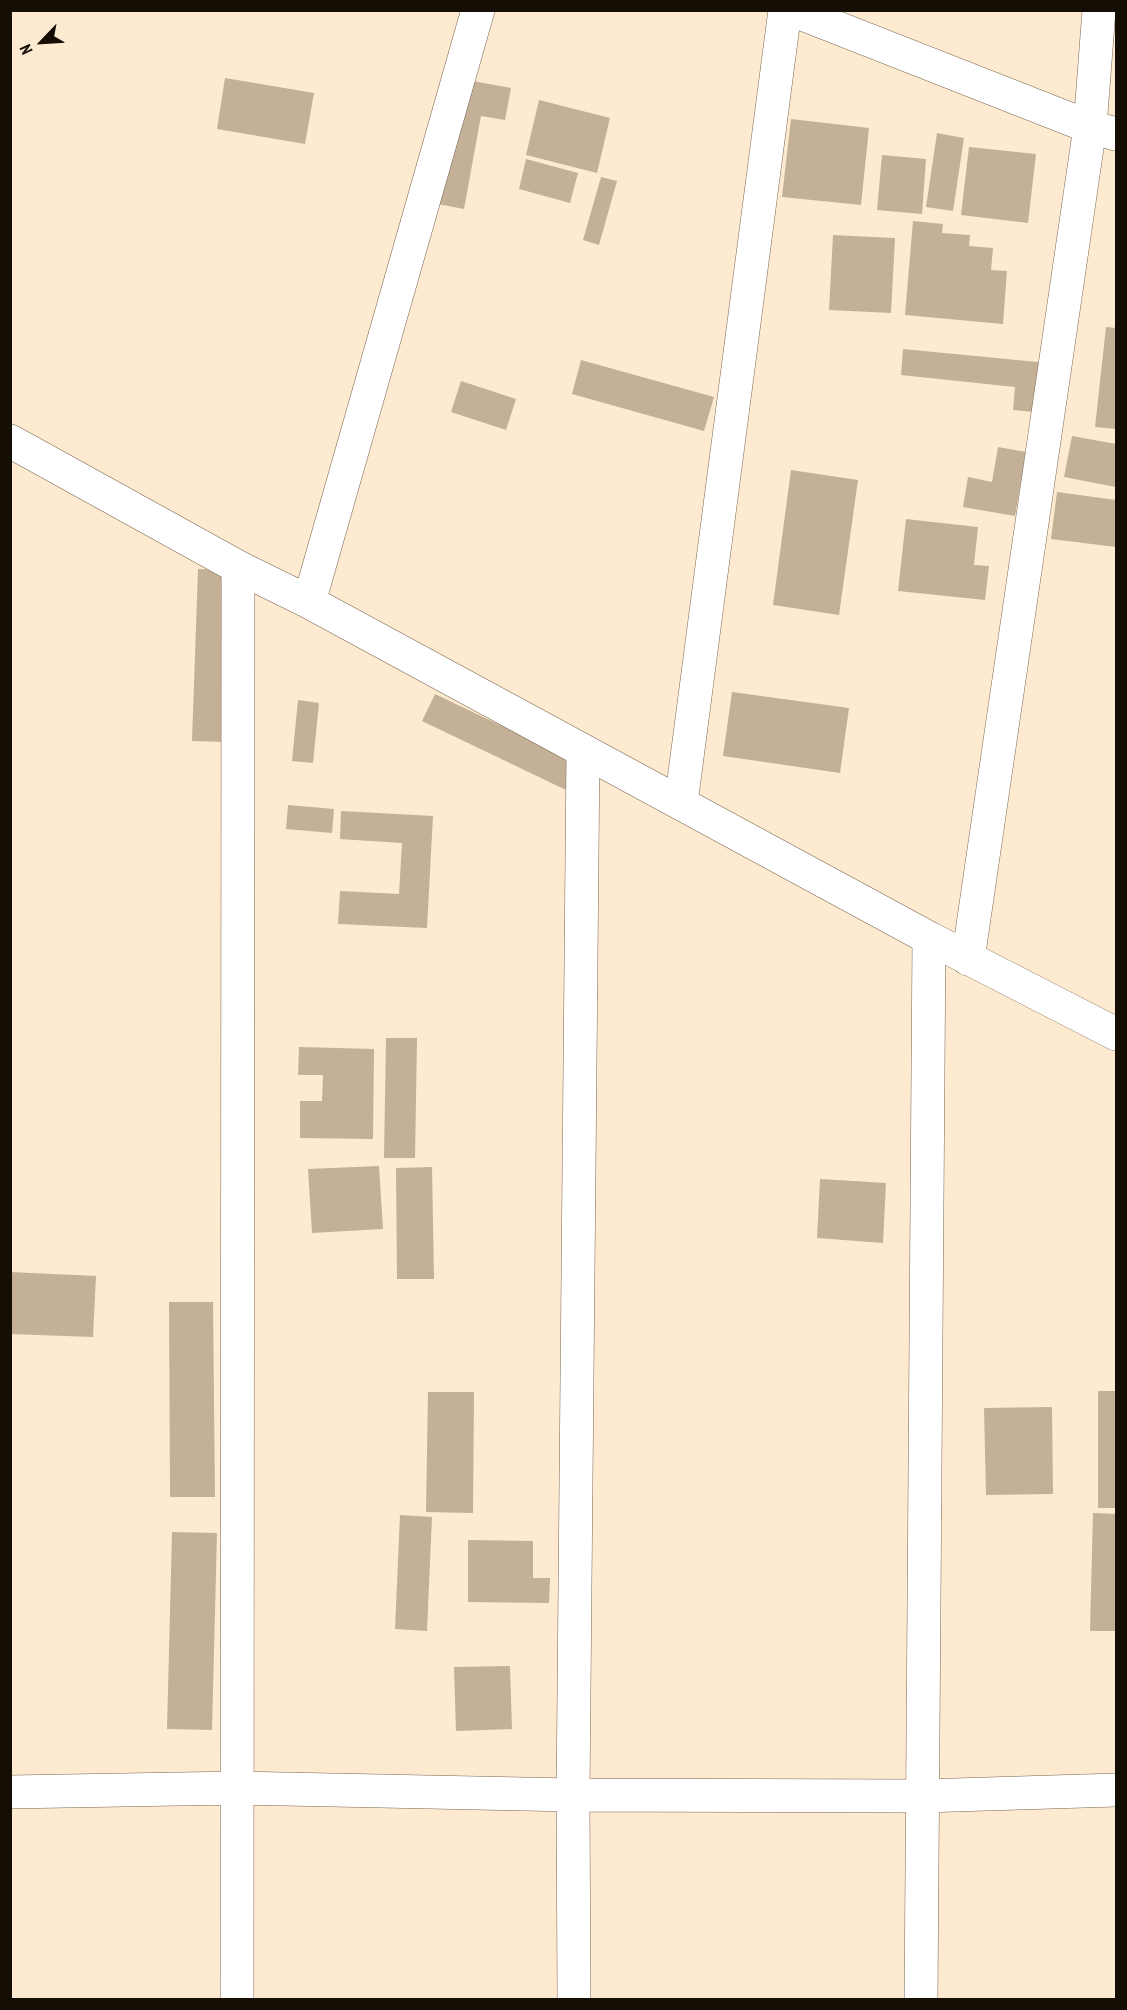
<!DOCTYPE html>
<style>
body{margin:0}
#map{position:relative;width:1127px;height:2010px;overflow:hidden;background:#feead0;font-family:"PT Sans Narrow",sans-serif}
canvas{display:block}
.frame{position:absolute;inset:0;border:12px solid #140e05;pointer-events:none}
.north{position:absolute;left:12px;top:12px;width:60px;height:60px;-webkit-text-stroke:4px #feead0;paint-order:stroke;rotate:245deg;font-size:16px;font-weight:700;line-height:24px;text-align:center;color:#140e05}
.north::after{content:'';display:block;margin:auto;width:21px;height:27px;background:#140e05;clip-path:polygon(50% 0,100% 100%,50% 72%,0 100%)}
</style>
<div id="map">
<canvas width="1127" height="2010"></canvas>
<div class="frame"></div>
<div class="north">N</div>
</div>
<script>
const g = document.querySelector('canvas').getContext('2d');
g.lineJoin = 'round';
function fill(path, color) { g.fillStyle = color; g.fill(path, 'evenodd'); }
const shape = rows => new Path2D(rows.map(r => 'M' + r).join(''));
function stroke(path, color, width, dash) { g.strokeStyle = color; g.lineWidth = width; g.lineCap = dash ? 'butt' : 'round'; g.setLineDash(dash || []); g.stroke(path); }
const building = shape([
 [225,78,314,93,305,144,217,129],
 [462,79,511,88,505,120,481,116,464,209,438,204],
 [539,100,610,118,597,173,526,155],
 [791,119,869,128,861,205,782,197],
 [937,133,964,138,953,211,926,207],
 [969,147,1036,154,1028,223,961,215],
 [882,155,926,159,922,214,877,210],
 [526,159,578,173,570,203,519,189],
 [601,177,617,181,599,245,583,240],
 [913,221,943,224,942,233,970,235,969,246,993,248,991,270,1007,271,1003,324,905,315],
 [833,235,895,238,891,313,829,310],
 [1106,327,1116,328,1116,429,1095,427],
 [903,349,1048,363,1043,413,1013,410,1015,387,901,375],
 [581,360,714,397,704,431,572,394],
 [461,381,516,399,506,430,451,412],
 [1072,436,1116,444,1116,487,1064,477],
 [998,447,1026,452,1015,516,963,507,968,477,992,482],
 [791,470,858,480,839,615,773,605],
 [1057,492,1116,500,1116,547,1051,539],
 [906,519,978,527,974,565,989,566,985,600,898,591],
 [198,569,230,570,224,742,192,741],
 [732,692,849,708,840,773,723,756],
 [435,694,579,763,566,790,422,721],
 [298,700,319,703,313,763,292,761],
 [288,805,334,809,332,833,286,829],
 [341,811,433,816,427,928,338,924,340,891,399,894,402,843,340,839],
 [386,1038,417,1038,415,1158,384,1158],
 [299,1047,374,1049,373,1139,300,1138,300,1101,322,1101,323,1075,298,1075],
 [379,1166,383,1229,312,1233,308,1169],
 [432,1167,434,1279,397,1279,396,1168],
 [820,1179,886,1183,883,1243,817,1238],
 [10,1272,96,1276,93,1337,10,1334],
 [169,1302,213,1302,215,1497,170,1497],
 [1098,1391,1116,1391,1116,1508,1098,1508],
 [428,1392,474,1392,473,1513,426,1512],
 [1052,1407,1053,1494,986,1495,984,1408],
 [1093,1513,1116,1514,1116,1631,1090,1631],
 [400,1515,432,1517,427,1631,395,1629],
 [172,1532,217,1533,212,1730,167,1729],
 [468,1540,533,1541,533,1578,550,1578,549,1603,468,1602],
 [510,1666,512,1729,456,1731,454,1667]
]);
const minor = shape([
 [792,10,1090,127,1116,134],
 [10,441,238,567,309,602,929,938,1116,1034],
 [309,602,478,10],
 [681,803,785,10],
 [968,959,1090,127,1099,10],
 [10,1792,236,1788,573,1795,922,1796,1116,1790],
 [237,2000,238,567],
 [574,2000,573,1795,583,752],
 [921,2000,929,938]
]);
fill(building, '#c3b096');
stroke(minor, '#796750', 34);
stroke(minor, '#fff', 33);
</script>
